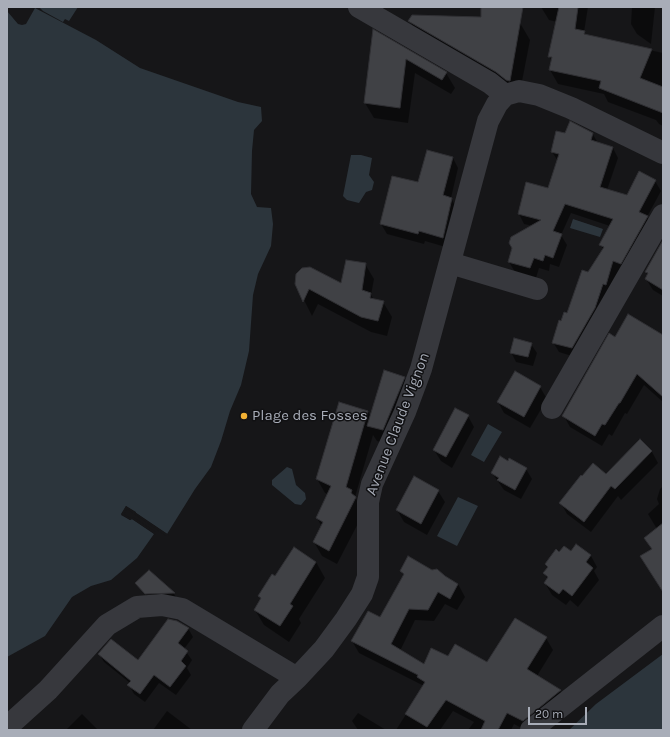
<!DOCTYPE html>
<style>
body{margin:0}
#map{position:relative;width:670px;height:737px;overflow:hidden;background:#161618;font-family:Karla,sans-serif}
canvas{display:block}
.frame{position:absolute;inset:0;border:8px solid #a8adb8;pointer-events:none}
.scale{position:absolute;left:528px;top:707px;width:59px;height:18px;box-sizing:border-box;border:2px solid #a8adb8;border-top:0;padding-left:5px;font-size:12px;line-height:14px;white-space:nowrap;color:#a8adb8;-webkit-text-stroke:3px #111113;paint-order:stroke}
</style>
<div id="map">
<canvas width="670" height="737"></canvas>
<div class="frame"></div>
<div class="scale">20 m</div>
</div>
<script>
const g = document.querySelector('canvas').getContext('2d');
g.lineJoin = 'round';
function fill(path, color) { g.fillStyle = color; g.fill(path, 'evenodd'); }
const shape = rows => new Path2D(rows.map(r => 'M' + r).join(''));
function stroke(path, color, width, dash) { g.strokeStyle = color; g.lineWidth = width; g.lineCap = dash ? 'butt' : 'round'; g.setLineDash(dash || []); g.stroke(path); }
function write(font, color, halo, rows, align = 'center') {
  g.font = font + ' Karla,sans-serif'; g.lineWidth = 3; g.setLineDash([]); g.textBaseline = 'middle'; g.strokeStyle = halo; g.fillStyle = color; for (const [text, x, y, turn = 0] of rows) {
    g.save(); g.translate(x, y); g.rotate((+turn || 0) * Math.PI / 180); g.textAlign = isNaN(turn) ? turn : align; if (halo) g.strokeText(text, 0, 0); g.fillText(text, 0, 0); g.restore();
  }
}
const water = shape([
 [39,7,78,7,69,21,65,19,63,22,43,11],
 [35,8,96,40,140,68,238,102,261,107,262,121,254,130,252,151,251,194,257,207,271,208,273,224,271,246,258,274,253,295,249,351,241,385,230,411,221,441,211,467,195,489,167,534,126,506,121,515,130,520,132,519,154,534,137,558,111,580,91,586,72,597,45,636,7,657,7,11,18,24,22,25,26,24],
 [351,155,361,155,372,158,369,175,374,182,372,190,366,192,359,203,347,200,343,196],
 [573,219,603,229,600,237,570,228],
 [488,424,502,432,484,462,471,455],
 [287,467,292,469,296,485,305,493,306,499,301,505,295,504,272,485,272,480],
 [458,497,478,506,457,546,437,536],
 [663,654,663,730,569,730,596,704]
]);
const pier = shape([
 [126,506,136,512,136,513,169,535,166,536,127,509,124,514,130,518,133,517,156,532,156,535,132,519,130,520,121,514]
]);
const shadow = shape([
 [541,7,588,7,584,32,586,36,663,53,663,126,659,124,656,120,608,102,604,94,558,84,550,70,552,61,549,56,557,22,549,20],
 [632,7,655,7,651,44,637,34,631,24],
 [410,21,520,23,530,40,519,97,419,38],
 [373,31,446,73,455,88,451,94,415,73,408,123,374,118,365,103],
 [592,133,598,143,613,148,618,158,607,190,627,196,655,181,661,191,647,217,653,227,578,358,559,352,553,342,588,273,603,250,601,245,610,226,571,213,561,235,567,245,559,267,550,264,549,271,539,268,536,278,515,272,509,262,533,226,524,224,519,214,549,190,558,161,552,152,566,135],
 [453,158,458,168,451,198,457,209,449,248,425,241,424,244,387,234,381,224],
 [663,241,663,296,653,290,646,279,648,276,646,272],
 [365,264,374,279,371,295,374,300,383,302,392,317,387,336,371,332,318,304,312,316,296,284,341,285],
 [663,337,663,402,644,385,627,414,625,413,612,436,609,434,602,446,570,427,564,416,615,338],
 [531,344,537,353,533,366,516,362,511,352],
 [515,373,540,387,547,399,530,428,504,413,498,402],
 [404,377,413,393,392,446,377,441,373,435,355,497,364,512,337,564,322,556,314,542,322,527,317,518,328,494,325,493,317,479,340,403,368,412,371,417],
 [468,416,474,427,452,468,441,461,434,450],
 [640,440,652,452,658,463,621,500,618,496,591,532,567,514,561,503,606,476],
 [508,462,526,469,532,479,521,499,504,490,492,473],
 [663,486,663,592,652,575,652,550,645,538,657,529,648,514,659,504,657,499,660,489],
 [438,491,445,502,427,535,404,522,397,510],
 [577,545,591,556,597,567,594,571,599,580,578,607,570,600,566,605,552,595,545,583,548,580,544,573,548,568,546,564,560,553,571,552],
 [294,549,316,562,325,578,299,619,301,623,289,642,264,625,255,610,261,600,259,596,276,577],
 [149,571,174,594,177,599,149,599,136,583],
 [401,571,444,577,458,584,465,597,457,610,445,604,434,621,415,620,400,651,424,666,448,657,487,664,546,638,553,650,537,676,560,691,567,703,525,730,514,724,511,730,468,730,474,722,453,711,440,730,396,730,424,686,359,653,352,641,380,618,404,576],
 [188,628,193,637,184,649,192,660,187,668,191,675,176,695,159,683,145,702,134,694,129,685,130,683,104,662,99,654,138,662],
 [167,711,192,730,153,730],
 [358,713,386,730,358,730,352,721],
 [82,714,98,730,66,730]
]);
const building = shape([
 [481,7,523,7,510,81,506,80,496,72,408,21,412,15,481,17,481,7],
 [559,7,578,7,575,29,585,31,584,34,652,49,640,78,663,87,663,113,599,88,601,81,549,70,552,57,548,57,559,7],
 [373,29,447,72,442,80,406,59,400,108,364,103,373,29],
 [570,121,593,133,591,140,613,147,600,187,627,195,639,171,656,180,639,212,648,216,621,264,613,261,606,285,603,284,595,308,572,348,552,343,559,320,561,321,564,312,567,313,582,270,588,272,604,247,599,245,613,219,565,204,553,231,562,234,553,258,545,255,543,261,534,258,530,268,508,262,512,248,509,243,511,237,541,220,518,214,526,182,548,188,559,154,551,152,556,131,565,133,570,121],
 [427,150,453,157,443,195,452,198,443,238,419,231,418,234,380,224,392,176,418,182,427,150],
 [663,240,663,290,645,279,648,273,645,272,663,240],
 [346,260,366,263,362,290,371,293,370,298,384,301,378,321,361,317,309,289,303,302,295,284,296,274,302,268,310,267,341,283,346,260],
 [628,314,663,335,663,397,637,374,620,403,619,403,605,425,602,424,595,436,562,416,609,333,615,337,628,314],
 [514,338,532,343,528,357,510,353,514,338],
 [384,370,405,377,383,430,367,426,384,370],
 [515,371,541,386,524,417,497,402,515,371],
 [339,402,368,411,346,487,352,490,351,493,356,497,329,551,313,542,323,522,316,518,331,486,316,479,339,402],
 [455,408,469,415,446,457,433,450,455,408],
 [640,439,652,451,615,489,611,486,584,522,559,503,581,475,582,476,593,463,606,474,640,439],
 [500,456,508,461,509,458,527,468,515,490,497,480,499,478,491,473,500,456],
 [414,476,439,490,421,524,396,510,414,476],
 [663,523,663,592,640,556,652,549,644,538,663,523],
 [576,544,591,555,586,562,593,568,572,596,563,589,559,594,544,583,548,577,543,573,548,567,545,564,556,549,559,552,564,546,571,551,576,544],
 [294,547,316,562,290,604,293,606,280,626,254,610,261,598,258,596,272,574,275,576,294,547],
 [408,556,432,570,437,569,445,576,458,584,450,599,438,592,428,610,409,609,391,644,424,664,431,648,448,656,455,644,487,662,515,618,547,637,527,669,561,690,523,721,507,713,498,730,481,730,485,721,446,700,427,727,405,714,425,682,417,677,418,675,351,641,368,611,380,617,404,574,400,571,408,556],
 [149,570,175,593,145,594,135,583,149,570],
 [168,619,177,621,189,628,178,643,188,651,181,661,186,666,170,687,154,675,140,694,127,685,131,681,98,654,111,639,138,660,168,619]
]);
const minor = shape([
 [359,7,490,83,505,95],
 [450,263,537,289],
 [552,408,663,215],
 [7,727,48,690,107,625,137,607,162,605,182,609,297,678,324,649,346,619,362,594,368,577,368,502,372,484,405,412,421,369,488,121,497,104,505,95,519,91,539,95,571,108,663,153],
 [253,730,280,694,297,678],
 [531,730,663,626]
]);
const markers = [
 [244,416,4,"#f2b134"]
];
const poiNames = [
 ["Plage des Fosses",252,416]
];
const streetNames = [
 ["Avenue Claude Vignon",398,424,-69]
];
fill(water, '#2c353c');
fill(pier, '#161618');
fill(shadow, '#0007');
fill(building, '#404145');
stroke(building, '#303034', 1);
stroke(minor, '#37383d', 22);
for (const [x, y, r, color] of markers) { const dot = new Path2D(); dot.arc(x, y, r, 0, 2 * Math.PI); g.fillStyle = color; g.fill(dot); stroke(dot, '#111113', 1.5); }
write('15px', '#a8adb8', '#111113', poiNames, 'left');
write('15px', '#a8adb8', '#111113', streetNames);
</script>
